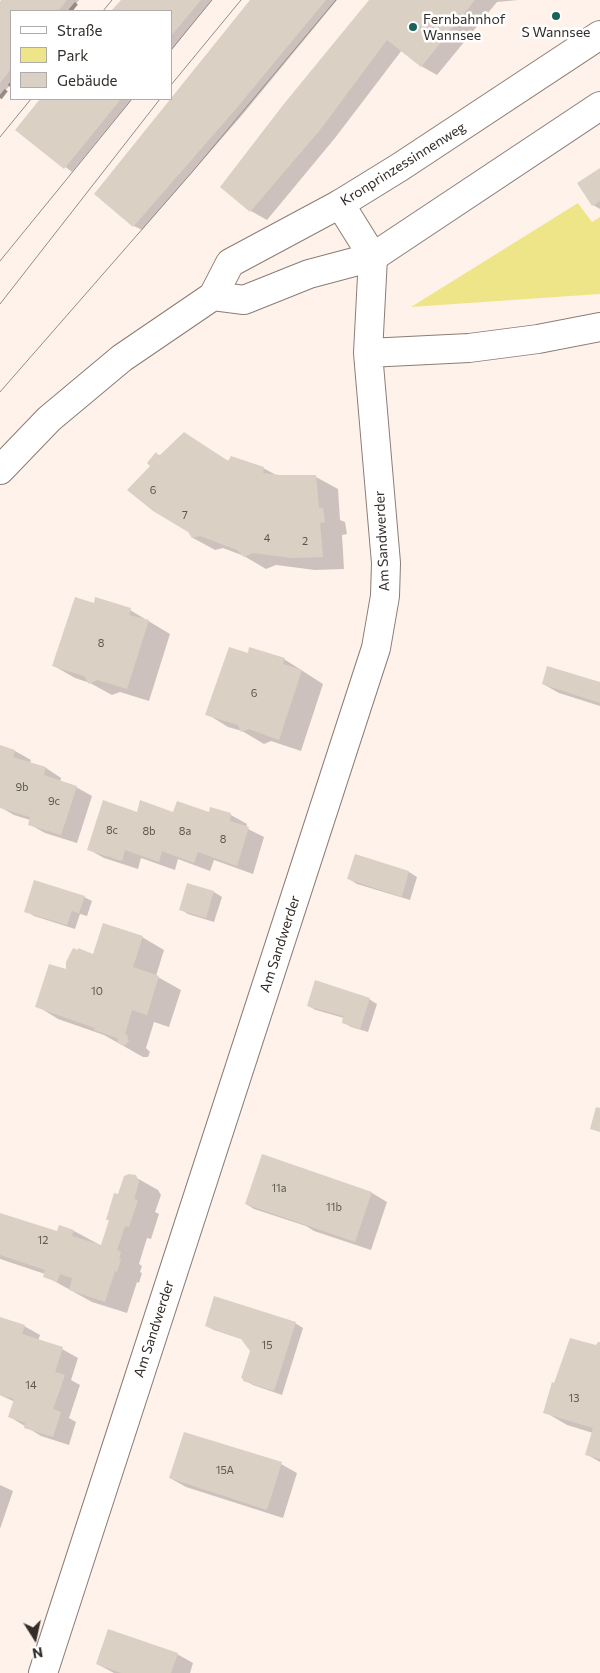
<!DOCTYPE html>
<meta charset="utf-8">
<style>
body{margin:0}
#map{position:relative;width:600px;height:1673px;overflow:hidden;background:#fff2eb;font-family:Commissioner,sans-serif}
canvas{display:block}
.legend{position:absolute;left:10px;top:10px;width:162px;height:90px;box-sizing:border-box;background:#fff;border:1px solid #aeabaa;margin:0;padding:6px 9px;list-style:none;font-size:15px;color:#342e2a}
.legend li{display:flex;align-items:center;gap:10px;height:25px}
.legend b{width:25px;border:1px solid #aeabaa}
.north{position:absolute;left:10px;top:1613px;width:50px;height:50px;-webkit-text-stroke:4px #fff;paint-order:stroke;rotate:170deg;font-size:14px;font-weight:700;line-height:20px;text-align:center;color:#342e2a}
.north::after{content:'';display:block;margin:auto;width:18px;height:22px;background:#342e2a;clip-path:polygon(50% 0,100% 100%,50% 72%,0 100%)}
</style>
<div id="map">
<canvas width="600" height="1673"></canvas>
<ul class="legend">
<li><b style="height:6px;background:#fff"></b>Straße</li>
<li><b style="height:14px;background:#eee588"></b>Park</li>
<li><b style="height:14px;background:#dad1c4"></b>Gebäude</li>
</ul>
<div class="north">N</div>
</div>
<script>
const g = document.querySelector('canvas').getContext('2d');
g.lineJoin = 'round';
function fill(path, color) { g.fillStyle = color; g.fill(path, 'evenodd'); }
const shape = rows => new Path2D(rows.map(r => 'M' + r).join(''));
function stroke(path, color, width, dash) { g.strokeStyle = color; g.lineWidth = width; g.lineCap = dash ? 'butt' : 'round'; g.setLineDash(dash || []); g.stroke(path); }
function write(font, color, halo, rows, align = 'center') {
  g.font = font + ' Commissioner,sans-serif'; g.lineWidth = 5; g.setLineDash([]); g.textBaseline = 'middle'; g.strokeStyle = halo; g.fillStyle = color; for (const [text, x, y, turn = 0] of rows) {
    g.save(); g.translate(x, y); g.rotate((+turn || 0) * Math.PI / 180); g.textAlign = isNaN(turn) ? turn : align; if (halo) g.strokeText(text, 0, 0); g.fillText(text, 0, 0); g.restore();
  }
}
const green = shape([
 [578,203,592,222,600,217,600,294,411,307]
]);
const shadow = shape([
 [3,0,79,0,70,11,11,11,11,84,0,97,0,4],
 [122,0,212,0,171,51,171,11,113,11],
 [252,0,337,0,243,114,142,230,134,226,96,194],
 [370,0,518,0,497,2,437,75,421,66,402,50,335,138,267,220,251,211,222,187],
 [42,99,132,99,72,172,17,130],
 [600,169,600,209,593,205],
 [184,434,230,462,263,468,278,476,316,477,338,489,340,520,345,522,347,534,342,535,344,569,315,570,276,565,266,569,244,556,223,548,215,550,193,538,152,466,157,454,161,456],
 [95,604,130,610,170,634,149,701,120,692,112,695,90,683,75,678,54,666],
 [248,654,284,659,323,684,301,751,271,741,264,744,242,731,228,727,207,714],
 [543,684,600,684,600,706,559,693],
 [0,746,15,751,31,760,30,763,46,768,61,778,60,782,76,787,92,796,77,843,45,833,29,824,30,820,14,815,0,807],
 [137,813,231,815,247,824,246,828,264,837,253,874,214,860,210,871,178,859,175,870,141,858,138,869,104,858,88,849],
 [356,856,409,872,417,877,410,900,357,884,349,879],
 [214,892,222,897,214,922,188,914,180,909],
 [84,897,92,901,87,916,80,914,75,929,34,916,26,911],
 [142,937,164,950,156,976,181,990,169,1027,154,1022,146,1048,150,1052,148,1057,143,1057,104,1035,58,1019,37,1006,67,971,94,956],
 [369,999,377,1004,368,1032,351,1027,343,1022,344,1018,316,1010,308,1006],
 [135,1177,158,1190,161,1195,155,1212,159,1214,151,1239,147,1238,139,1264,142,1266,140,1272,142,1273,139,1283,137,1282,127,1313,92,1302,45,1276,45,1274,0,1259,0,1214,58,1233,74,1231,102,1246,110,1221,107,1219,119,1195],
 [372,1193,387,1202,371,1250,314,1231,306,1226,254,1209,246,1204],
 [0,1319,24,1326,40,1335,38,1341,62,1349,78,1358,71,1380,80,1385,69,1418,76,1422,69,1445,41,1436,10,1417,15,1402,0,1395],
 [295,1323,303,1328,282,1395,253,1385,244,1380,251,1351,244,1340,214,1330,206,1326],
 [600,1344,600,1462,586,1454,593,1433,567,1425,545,1412],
 [281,1464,297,1473,283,1518,186,1487,170,1478],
 [0,1485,13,1491,0,1529],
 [177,1654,193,1663,190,1673,114,1673,97,1664]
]);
const building = shape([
 [1,0,67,0,58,11,11,11,11,69,0,83,0,2],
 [121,0,201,0,171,36,171,11,111,11],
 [250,0,326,0,235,110,133,227,94,194],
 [369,0,475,0,421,67,387,40,320,130,250,212,220,187,283,105],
 [40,99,121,99,64,169,15,130],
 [600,168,600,201,592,206,577,183],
 [184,432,228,461,231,456,264,467,263,473,280,475,316,475,319,508,323,508,325,522,320,523,323,557,292,558,253,553,244,557,237,550,200,536,192,538,188,532,153,511,127,490,150,466,147,463,156,452,159,456],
 [75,597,94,603,95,597,131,608,129,615,149,620,127,689,97,680,89,684,84,676,52,666],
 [229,647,248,653,249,647,285,658,283,664,302,670,279,740,249,729,241,732,238,725,205,715],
 [547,666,600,682,600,703,542,684],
 [0,745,15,750,13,757,46,767,44,775,77,786,61,835,28,825,30,817,0,808],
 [103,800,137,812,140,800,173,812,177,801,209,812,210,807,231,813,230,821,249,827,237,866,198,852,194,863,162,851,159,862,125,850,122,861,87,850],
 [355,854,409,871,402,897,347,879],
 [34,880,85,896,79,913,72,911,67,925,24,912],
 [187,883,214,891,206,918,179,910],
 [103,923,143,936,133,967,159,976,147,1015,132,1010,125,1034,127,1035,129,1041,124,1046,118,1043,117,1038,94,1030,95,1028,35,1007,49,964,66,969,66,962,73,948,78,950,78,948,93,954],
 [315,980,370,998,360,1029,342,1023,343,1016,307,1006],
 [596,1107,600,1108,600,1132,590,1129],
 [262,1154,372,1192,355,1242,245,1204],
 [129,1174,136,1175,139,1182,134,1199,138,1200,129,1227,125,1226,117,1250,121,1252,119,1259,121,1259,117,1272,115,1271,105,1302,69,1290,72,1278,60,1274,57,1282,43,1277,45,1270,0,1255,0,1213,57,1231,59,1225,74,1230,72,1236,101,1245,109,1220,106,1220,114,1193,118,1194,124,1176],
 [214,1296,296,1322,274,1391,243,1381,243,1379,241,1378,250,1351,241,1339,205,1326],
 [0,1317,25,1325,22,1334,63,1347,55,1372,65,1375,53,1409,61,1412,53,1437,24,1428,25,1423,8,1417,14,1399,0,1395],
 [570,1338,596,1345,598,1342,600,1342,600,1459,585,1455,593,1428,543,1413,552,1382,554,1383],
 [184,1432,282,1462,267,1510,169,1478],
 [108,1629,178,1653,171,1673,121,1673,96,1664]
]);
const minor = shape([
 [368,353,469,348,538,339,600,327],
 [43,1673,376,648,385,596,386,563,368,353,373,257,340,204]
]);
const major = shape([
 [213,296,244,300,309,274,373,257,600,106],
 [0,470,49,419,122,358,213,296,230,263,340,204,400,167,600,35]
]);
const tram = shape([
 [103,11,112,0],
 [171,50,212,0],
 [171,85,241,0],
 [0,137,31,99],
 [0,261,132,99],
 [0,304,160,99],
 [0,392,193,171,336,0]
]);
const rail = shape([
 [70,11,79,0],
 [0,98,11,84]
]);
const markers = [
 [556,16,5,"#19635a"],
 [413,27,5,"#19635a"]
];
const numberNames = [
 ["6",153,490],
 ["7",185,515],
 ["4",267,538],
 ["2",305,541],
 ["8",101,643],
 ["6",254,693],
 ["9b",22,787],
 ["9c",54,801],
 ["8c",112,830],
 ["8b",149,831],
 ["8a",185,831],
 ["8",223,839],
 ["10",97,991],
 ["11a",279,1188],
 ["11b",334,1207],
 ["12",43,1240],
 ["15",267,1345],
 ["14",31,1385],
 ["13",574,1398],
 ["15A",225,1470]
];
const poiNames = [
 ["Fernbahnhof",423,19],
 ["Wannsee",423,35],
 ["S Wannsee",556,32,"center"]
];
const streetNames = [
 ["Kronprinzessinnenweg",403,164,-32],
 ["Am Sandwerder",382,541,-93],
 ["Am Sandwerder",280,944,-72],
 ["Am Sandwerder",154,1329,-72]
];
fill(green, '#eee588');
fill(shadow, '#0003');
fill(building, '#dad1c4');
stroke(minor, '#8b7d75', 30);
stroke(major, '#8b7d75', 30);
stroke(minor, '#fff', 28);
stroke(major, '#fff', 28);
stroke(tram, '#948b85', 1);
stroke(rail, '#948b85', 4, [10, 5]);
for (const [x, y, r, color] of markers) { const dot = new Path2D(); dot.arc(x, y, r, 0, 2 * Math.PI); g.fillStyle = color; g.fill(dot); stroke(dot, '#fff', 2); }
write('11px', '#5e5750', null, numberNames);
write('14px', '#342e2a', '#fff', poiNames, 'left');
write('14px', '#342e2a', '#fff', streetNames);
</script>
